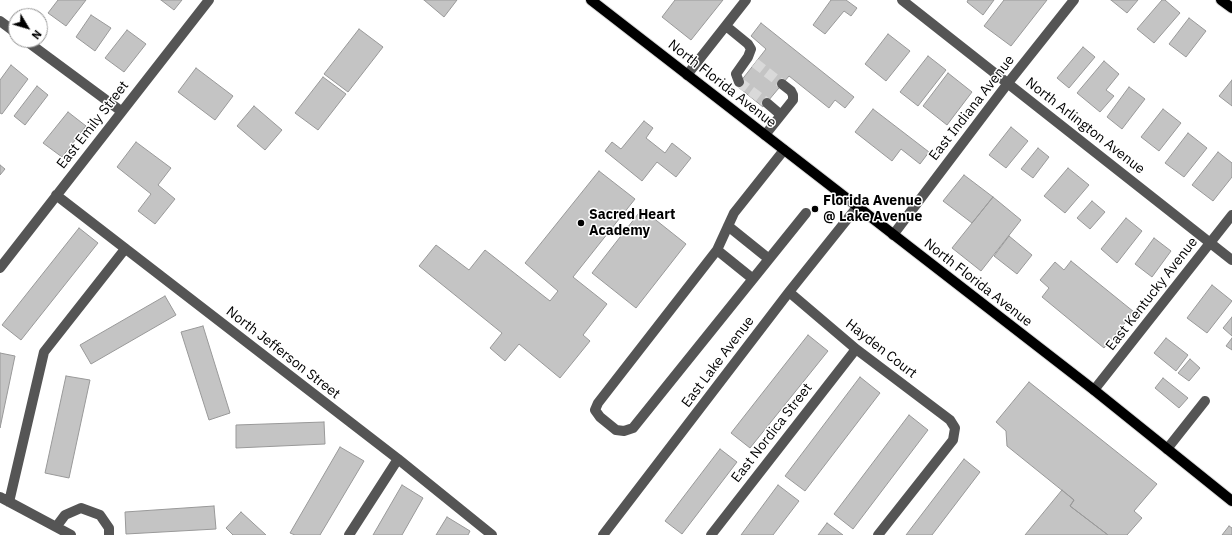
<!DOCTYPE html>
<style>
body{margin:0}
#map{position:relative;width:1232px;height:535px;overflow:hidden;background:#fff;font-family:"IBM Plex Sans",sans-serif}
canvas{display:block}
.north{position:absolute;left:8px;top:8px;width:40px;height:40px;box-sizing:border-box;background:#fff;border:1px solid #999;border-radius:50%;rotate:128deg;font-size:11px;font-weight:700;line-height:16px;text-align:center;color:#000}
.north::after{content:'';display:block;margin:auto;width:14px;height:18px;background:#000;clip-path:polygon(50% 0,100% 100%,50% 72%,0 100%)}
</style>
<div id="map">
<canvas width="1232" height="535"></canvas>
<div class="north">N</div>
</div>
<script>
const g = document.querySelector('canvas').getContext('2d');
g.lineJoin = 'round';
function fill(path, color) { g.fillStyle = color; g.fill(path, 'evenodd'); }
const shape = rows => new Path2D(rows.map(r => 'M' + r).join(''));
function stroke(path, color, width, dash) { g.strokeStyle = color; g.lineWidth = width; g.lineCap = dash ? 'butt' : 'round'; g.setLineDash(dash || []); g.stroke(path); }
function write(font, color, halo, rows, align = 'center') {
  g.font = font + ' "IBM Plex Sans",sans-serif'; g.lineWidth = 3; g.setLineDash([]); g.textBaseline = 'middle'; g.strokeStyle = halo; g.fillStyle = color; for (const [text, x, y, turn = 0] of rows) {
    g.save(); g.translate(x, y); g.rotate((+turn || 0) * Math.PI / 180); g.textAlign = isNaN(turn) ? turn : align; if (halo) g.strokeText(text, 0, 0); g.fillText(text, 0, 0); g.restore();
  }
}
const building = shape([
 [58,0,86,0,66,26,48,13,58,0],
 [161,0,182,0,174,10,161,0],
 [424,0,457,0,444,17,424,0],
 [675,0,723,0,691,40,662,17,675,0],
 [831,0,846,0,857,8,851,16,844,11,825,34,813,25,831,0],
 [968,0,994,0,983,15,967,2,968,0],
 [1004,0,1047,0,1011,46,984,26,1004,0],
 [1111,0,1138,0,1127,13,1111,0],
 [1162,0,1165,0,1180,13,1154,43,1137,29,1162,0],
 [91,15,111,28,95,51,76,37,91,15],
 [1189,18,1206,31,1186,57,1169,44,1189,18],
 [761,23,854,97,845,108,835,100,829,108,789,76,763,107,737,86,766,49,751,36,761,23],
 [359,29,383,47,348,92,324,74,359,29],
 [127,30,146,44,124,72,105,58,127,30],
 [888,34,910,51,886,81,865,64,888,34],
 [1083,47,1095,57,1069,88,1057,78,1083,47],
 [928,56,946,70,918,106,900,92,928,56],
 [1104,61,1119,74,1106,90,1114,96,1100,112,1077,93,1104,61],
 [11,65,28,79,2,114,0,113,0,80,11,65],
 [196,68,233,96,215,120,178,92,196,68],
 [948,73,972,92,947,125,923,106,948,73],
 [323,77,346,94,318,130,295,113,323,77],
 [1232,80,1232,106,1219,96,1232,80],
 [37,86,48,95,25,125,14,116,37,86],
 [1129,87,1145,99,1122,129,1107,117,1129,87],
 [254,106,282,130,265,150,237,126,254,106],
 [873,109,929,152,920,164,901,149,892,161,855,132,873,109],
 [1163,109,1181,123,1159,151,1141,137,1163,109],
 [68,112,86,126,62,157,43,143,68,112],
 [644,121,653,128,646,138,665,153,672,143,691,158,676,177,657,162,642,181,605,151,612,142,621,149,644,121],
 [1011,127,1028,141,1006,168,989,155,1011,127],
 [1188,133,1207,148,1184,177,1165,163,1188,133],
 [136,142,171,168,158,185,175,199,155,224,138,211,151,194,117,167,136,142],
 [1038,148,1049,157,1033,178,1021,169,1038,148],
 [1218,152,1232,163,1232,177,1213,201,1192,185,1218,152],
 [0,165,5,169,0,175,0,165],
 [1068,168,1089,185,1065,213,1044,196,1068,168],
 [599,171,635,199,573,277,607,304,583,335,590,341,560,378,519,344,505,361,490,348,502,333,419,266,436,245,469,270,485,250,550,301,558,291,525,263,599,171],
 [964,175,993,197,972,223,943,201,964,175],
 [993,197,1021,220,981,271,952,248,993,197],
 [1092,201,1105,212,1090,229,1077,218,1092,201],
 [642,209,686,244,636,308,592,273,642,209],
 [1126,218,1142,231,1117,263,1101,249,1126,218],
 [79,228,98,243,21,340,2,325,79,228],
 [1009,236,1032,255,1017,274,994,256,1009,236],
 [1154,238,1171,251,1152,277,1135,264,1154,238],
 [1071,261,1134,312,1104,348,1042,297,1049,288,1040,280,1055,262,1064,270,1071,261],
 [1212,285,1232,301,1207,333,1187,318,1212,285],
 [165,296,176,315,91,364,80,345,165,296],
 [1232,317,1232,336,1223,328,1232,317],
 [203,326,230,413,209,420,181,332,203,326],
 [808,335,828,351,750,448,731,433,808,335],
 [1166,338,1188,355,1176,371,1154,353,1166,338],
 [1232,338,1232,350,1226,346,1232,338],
 [0,353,15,356,0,428,0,353],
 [1190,359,1200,368,1189,381,1178,373,1190,359],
 [66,376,90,380,69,478,45,473,66,376],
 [860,377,880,393,805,491,785,476,860,377],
 [1163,378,1188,398,1179,408,1155,388,1163,378],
 [1029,382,1157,484,1134,511,1142,518,1127,535,1108,535,1070,506,1074,500,1007,446,1006,431,996,422,1029,382],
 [909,415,928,430,853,529,834,514,909,415],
 [324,422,325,444,236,448,236,425,324,422],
 [340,447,364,461,320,535,295,535,290,533,340,447],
 [720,449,737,462,682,534,665,521,720,449],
 [964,459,980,472,932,535,906,535,964,459],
 [402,485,423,498,402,535,373,535,402,485],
 [778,485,799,501,773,535,741,535,778,485],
 [1062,490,1074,500,1070,506,1108,535,1025,535,1062,490],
 [214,506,216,529,126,534,125,512,214,506],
 [241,512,266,535,233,535,226,528,241,512],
 [447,517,470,531,468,535,436,535,447,517],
 [827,523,843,535,818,535,827,523],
 [1229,526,1232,528,1232,535,1222,535,1229,526]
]);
const minorTunnel = shape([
 [755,63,782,84],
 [739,82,767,103]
]);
const minor = shape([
 [902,0,1232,260],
 [0,21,16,33],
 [726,26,748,44,751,49,748,57,736,74,739,82],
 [25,40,121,111],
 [687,75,746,0],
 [781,115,793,100,793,95,791,91,782,84],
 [765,135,781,115,767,103],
 [784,150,734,213,717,250,598,403,595,410,600,417,616,430,624,431,633,428,806,213],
 [56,195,398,459,492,535],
 [728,226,769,259],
 [893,235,1008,83,1074,0],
 [717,250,753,279],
 [0,268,209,0],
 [789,292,856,349,950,420,955,428,953,440,878,535],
 [1094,390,1232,215],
 [1167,449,1205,401],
 [0,497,71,535],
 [9,502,44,352,125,249],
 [56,527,65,515,81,508,100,515,109,528,109,535],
 [349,535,398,459],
 [603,535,789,292,857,207],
 [711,535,856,349]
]);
const major = shape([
 [591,0,1094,390,1232,501],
 [1221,0,1232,8]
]);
const markers = [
 [815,209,4,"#000"],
 [581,223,4,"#000"]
];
const streetNames = [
 ["North Florida Avenue",722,84,38],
 ["East Indiana Avenue",972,108,-52],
 ["East Emily Street",93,125,-52],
 ["North Arlington Avenue",1085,126,38],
 ["North Florida Avenue",978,283,38],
 ["East Kentucky Avenue",1152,294,-52],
 ["Hayden Court",881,349,38],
 ["North Jefferson Street",283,353,38],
 ["East Lake Avenue",718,362,-53],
 ["East Nordica Street",772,433,-52]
];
const poiNames = [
 ["Florida Avenue",823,201],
 ["@ Lake Avenue",823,217],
 ["Sacred Heart",589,215],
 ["Academy",589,231]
];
fill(building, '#c4c4c4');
stroke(building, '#999', 1);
stroke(minorTunnel, '#d9d9d9', 10, [10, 5]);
stroke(major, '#dbdbdb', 12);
stroke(minor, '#555', 10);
stroke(major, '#000', 10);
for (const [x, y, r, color] of markers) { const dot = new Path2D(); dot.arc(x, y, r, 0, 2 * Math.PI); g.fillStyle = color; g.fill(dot); stroke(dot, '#fff', 1.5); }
write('14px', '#000', '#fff', streetNames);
write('bold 14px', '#000', '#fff', poiNames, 'left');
</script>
